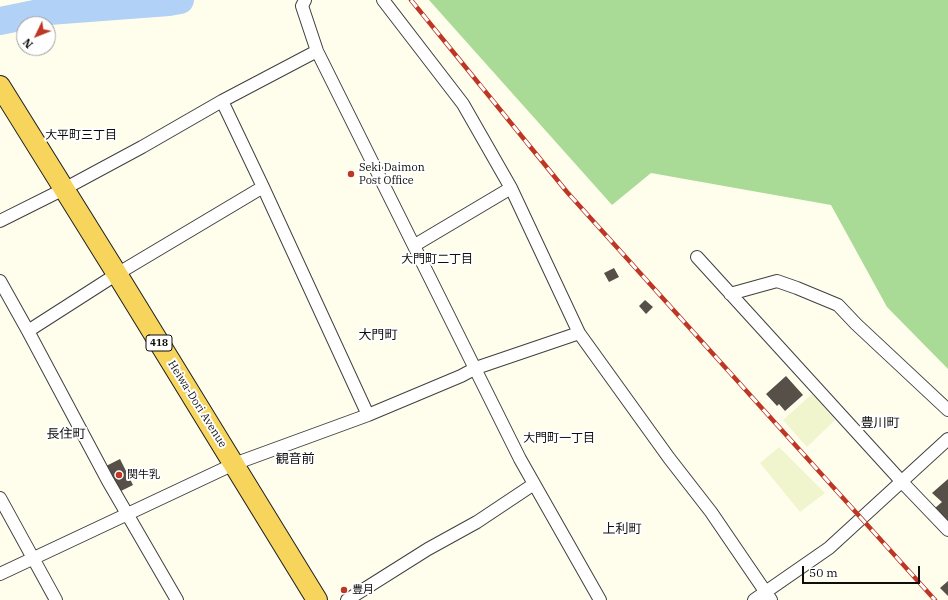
<!DOCTYPE html>
<meta charset="utf-8">
<style>
body{margin:0}
#map{position:relative;width:948px;height:600px;overflow:hidden;background:#fffeed;font-family:"IBM Plex Serif",serif}
canvas{display:block}
.north{position:absolute;left:16px;top:16px;width:40px;height:40px;box-sizing:border-box;background:#fff;border:1px solid #9e9e9e;border-radius:50%;rotate:227deg;font-size:11px;font-weight:700;line-height:16px;text-align:center;color:#0d0d0d}
.north::after{content:'';display:block;margin:auto;width:14px;height:18px;background:#be3724;clip-path:polygon(50% 0,100% 100%,50% 72%,0 100%)}
.scale{position:absolute;left:802px;top:566px;width:118px;height:18px;box-sizing:border-box;border:2px solid #0d0d0d;border-top:0;padding-left:5px;font-size:12px;line-height:14px;white-space:nowrap;color:#0d0d0d;-webkit-text-stroke:3px #fff;paint-order:stroke}
</style>
<div id="map">
<canvas width="948" height="600"></canvas>
<div class="north">N</div>
<div class="scale">50 m</div>
</div>
<script>
const g = document.querySelector('canvas').getContext('2d');
g.lineJoin = 'round';
function fill(path, color) { g.fillStyle = color; g.fill(path, 'evenodd'); }
const shape = rows => new Path2D(rows.map(r => 'M' + r).join(''));
function stroke(path, color, width, dash) { g.strokeStyle = color; g.lineWidth = width; g.lineCap = dash ? 'butt' : 'round'; g.setLineDash(dash || []); g.stroke(path); }
function write(font, color, halo, rows, align = 'center') {
  g.font = font + ' "IBM Plex Serif","Noto Sans JP",serif'; g.lineWidth = 4; g.setLineDash([]); g.textBaseline = 'middle'; g.strokeStyle = halo; g.fillStyle = color; for (const [text, x, y, turn = 0] of rows) {
    g.save(); g.translate(x, y); g.rotate((+turn || 0) * Math.PI / 180); g.textAlign = isNaN(turn) ? turn : align; if (halo) g.strokeText(text, 0, 0); g.fillText(text, 0, 0); g.restore();
  }
}
const farmland = shape([
 [812,394,835,420,807,447,783,420],
 [779,447,825,493,800,512,760,463]
]);
const forest = shape([
 [429,0,948,0,948,369,887,307,831,205,651,173,612,205]
]);
const river = shape([
 [0,21,49,11,169,2,180,0]
]);
const building = shape([
 [614,268,619,277,609,282,604,273],
 [645,300,653,307,646,314,639,306],
 [786,376,803,395,785,411,779,404,777,406,766,394],
 [120,459,133,485,119,492,106,466],
 [948,479,948,522,935,508,942,502,932,493],
 [948,581,948,596,940,588]
]);
const minor = shape([
 [305,0,302,6,317,51,520,459,600,600],
 [383,0,463,104,511,188,579,333,669,458,711,512,771,600],
 [222,101,263,187,368,415],
 [0,221,64,189,142,147,222,101,317,51],
 [415,245,511,188],
 [697,257,902,482,948,530],
 [0,281,28,331,108,481,177,600],
 [730,294,777,281,797,288,838,305,856,324,948,410],
 [28,331,117,274,263,187],
 [0,498,56,600],
 [0,574,234,464,368,415,461,376,476,368,579,333],
 [347,600,428,549,477,522,534,484],
 [754,600,829,548,948,439]
]);
const trunk = shape([
 [0,86,117,274,317,600]
]);
const rail = shape([
 [411,0,567,192,935,600]
]);
const markers = [
 [351,174,4,"#be3724"],
 [119,475,4,"#be3724"],
 [344,590,4,"#be3724"]
];
const shields = [
 [159,343,26]
];
const shieldNames = [
 ["418",159,343]
];
const poiNames = [
 ["Seki Daimon",359,168],
 ["Post Office",359,181],
 ["関牛乳",127,475],
 ["豊月",352,590]
];
const streetNames = [
 ["Heiwa-Dori Avenue",197,404,58]
];
const neighbourhoodNames = [
 ["大平町三丁目",81,136],
 ["大門町二丁目",437,260],
 ["大門町一丁目",559,439]
];
const quarterNames = [
 ["大門町",378,335],
 ["豊川町",880,423],
 ["長住町",66,434],
 ["観音前",295,459],
 ["上利町",622,529]
];
fill(farmland, '#f1f5cd');
fill(forest, '#a9da96');
stroke(river, '#b1d1f6', 28);
fill(building, '#565049');
stroke(minor, '#404040', 14);
stroke(trunk, '#1e1e1e', 22);
stroke(minor, '#fff', 12);
stroke(trunk, '#f7d45c', 20);
stroke(rail, '#be3724', 4.5);
stroke(rail, '#fff', 3, [9]);
for (const [x, y, r, color] of markers) { const dot = new Path2D(); dot.arc(x, y, r, 0, 2 * Math.PI); g.fillStyle = color; g.fill(dot); stroke(dot, '#fff', 1.5); }
for (const [x, y, w] of shields) { const box = new Path2D(); box.roundRect(x - w / 2, y - 8, w, 16, 3); g.fillStyle = '#fff'; g.fill(box); stroke(box, '#0d0d0d', 1); }
write('bold 10px', '#0d0d0d', null, shieldNames);
write('11px', '#0d0d0d', '#fff', poiNames, 'left');
write('11px', '#0d0d0d', '#fff', streetNames);
write('12px', '#0d0d0d', '#fff', neighbourhoodNames);
write('13px', '#0d0d0d', '#fff', quarterNames);
</script>
